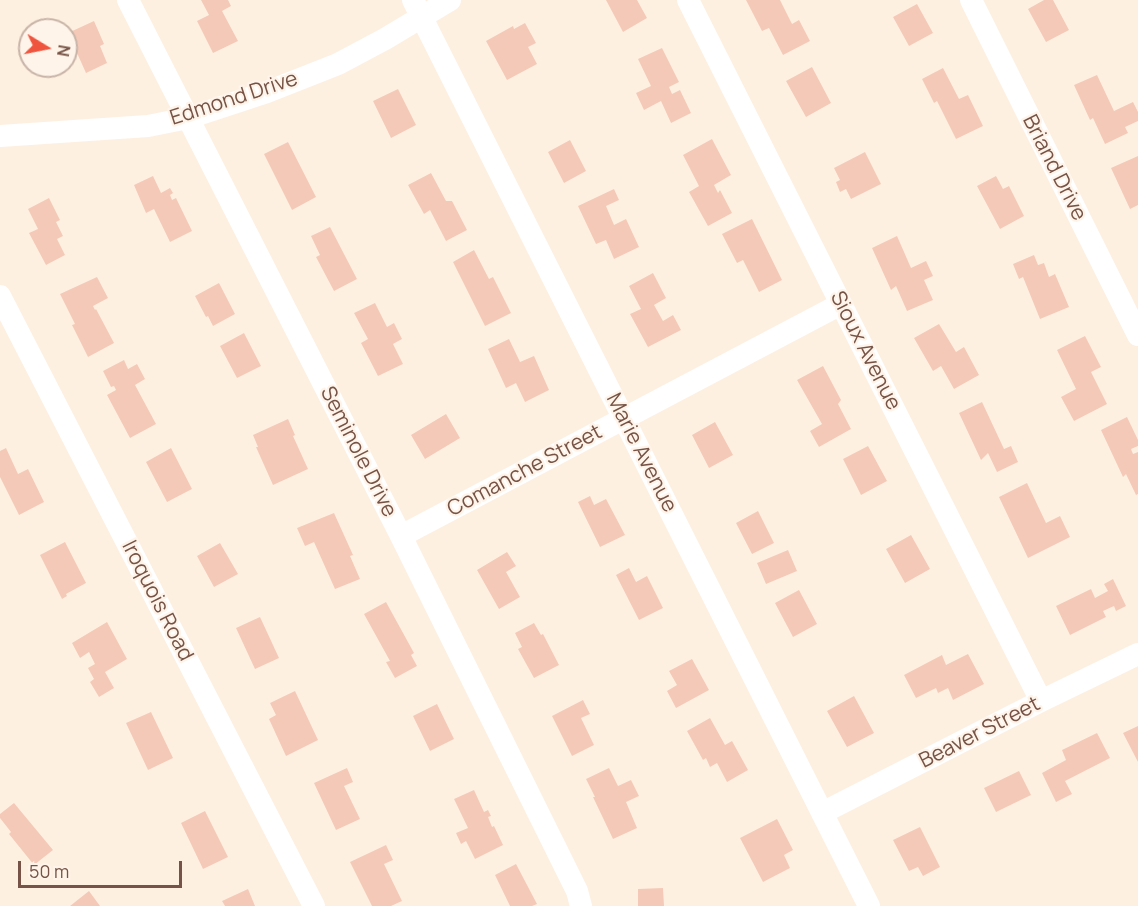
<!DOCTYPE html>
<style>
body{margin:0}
#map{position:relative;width:1138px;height:906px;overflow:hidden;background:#fef0e1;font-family:Manrope,sans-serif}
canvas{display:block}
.north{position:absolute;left:18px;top:18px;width:60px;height:60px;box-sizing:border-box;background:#fff4e9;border:2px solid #c8b4a8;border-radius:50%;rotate:100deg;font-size:16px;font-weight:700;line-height:24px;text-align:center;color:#765346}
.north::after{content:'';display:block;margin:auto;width:21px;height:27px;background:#ef543e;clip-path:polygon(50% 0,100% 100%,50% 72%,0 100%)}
.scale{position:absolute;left:18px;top:861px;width:164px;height:27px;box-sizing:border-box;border:3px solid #765346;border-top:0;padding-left:8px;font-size:18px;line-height:21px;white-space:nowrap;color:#765346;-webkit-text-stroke:4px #fff4e9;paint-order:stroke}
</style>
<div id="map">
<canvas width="1138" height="906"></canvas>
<div class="north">N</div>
<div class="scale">50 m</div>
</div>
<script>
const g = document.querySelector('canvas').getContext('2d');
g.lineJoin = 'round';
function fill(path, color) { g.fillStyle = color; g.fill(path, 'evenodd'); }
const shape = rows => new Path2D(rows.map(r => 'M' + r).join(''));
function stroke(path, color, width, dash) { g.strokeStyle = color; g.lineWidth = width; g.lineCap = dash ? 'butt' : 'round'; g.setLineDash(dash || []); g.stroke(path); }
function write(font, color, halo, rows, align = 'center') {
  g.font = font + ' Manrope,sans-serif'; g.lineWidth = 4.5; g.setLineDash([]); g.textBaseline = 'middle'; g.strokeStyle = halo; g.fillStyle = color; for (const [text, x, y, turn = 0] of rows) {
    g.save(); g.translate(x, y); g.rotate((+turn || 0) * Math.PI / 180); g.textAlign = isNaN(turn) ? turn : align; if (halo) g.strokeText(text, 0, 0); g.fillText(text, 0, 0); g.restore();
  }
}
const building = shape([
 [201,0,228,0,231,6,222,11,238,41,213,53,197,21,209,15],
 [606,0,637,0,647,18,623,32],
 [746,0,780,0,792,24,799,20,810,41,783,55,769,28,762,31],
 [1044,0,1053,0,1069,30,1046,42,1028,9],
 [917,4,933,33,909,46,893,17],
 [94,21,104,44,100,46,107,63,86,73,68,33],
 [525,23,536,43,528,47,537,64,507,80,486,41,513,26,514,29],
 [662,48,679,82,669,87,672,94,680,90,691,113,671,123,661,101,644,110,636,93,651,86,638,59],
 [812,67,831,103,806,117,786,81],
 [943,68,959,99,968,95,983,126,956,139,937,101,934,103,922,79],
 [1097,75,1114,111,1133,102,1138,112,1138,121,1125,127,1128,133,1105,144,1093,118,1090,120,1074,85],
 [398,89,416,125,391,138,373,101],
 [712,139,731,175,714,185,718,193,720,190,732,213,708,226,689,192,699,186,683,155],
 [570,140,586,171,564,183,548,152],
 [288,142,316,197,292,210,264,154],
 [865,152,881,184,851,199,846,189,840,192,836,182,840,180,834,168],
 [1138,156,1138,205,1130,209,1111,168],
 [431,173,446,201,452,201,467,230,446,241,430,210,424,214,408,185],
 [153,176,161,193,170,188,173,193,170,195,172,200,176,198,192,231,170,242,154,209,146,213,134,185],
 [996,176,1003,189,1009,186,1024,216,1000,229,977,186],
 [614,189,619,200,606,206,614,225,626,219,639,247,614,259,606,240,596,244,578,206],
 [49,198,60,220,56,222,63,236,57,239,65,255,46,265,29,233,38,229,28,209],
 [752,219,782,280,759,292,743,260,737,263,722,234],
 [330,227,357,279,334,291,316,257,320,255,311,236],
 [897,236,911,268,926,261,933,276,924,280,933,300,907,311,896,286,891,290,872,248],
 [474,250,489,279,493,277,511,313,485,326,453,262],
 [1034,255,1038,265,1044,263,1049,277,1055,274,1069,307,1040,319,1023,277,1019,279,1013,264],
 [653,273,666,298,654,305,663,321,673,315,681,330,648,347,630,314,641,309,629,286],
 [97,277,108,298,93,306,95,310,96,309,114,343,88,357,72,325,75,324,60,294],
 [219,283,235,314,213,326,208,316,206,317,195,296],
 [375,303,387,327,394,323,402,339,393,344,403,364,378,376,361,343,368,339,354,313],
 [939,324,956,352,964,347,979,375,954,389,941,366,933,371,914,338],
 [244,333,261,366,237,378,220,346],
 [1085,336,1101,367,1091,372,1107,404,1074,421,1061,397,1076,389,1057,350],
 [509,339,520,362,534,356,549,390,525,402,516,383,506,388,488,349],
 [124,360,128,369,137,364,145,379,135,385,156,424,130,438,107,395,116,390,114,386,111,387,103,371],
 [823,366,841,400,838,404,851,429,819,447,810,431,822,424,797,380],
 [982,402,1004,449,1011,446,1018,462,997,472,988,453,981,460,959,413],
 [446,414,460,438,425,459,411,435],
 [1127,417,1138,440,1138,446,1131,449,1133,454,1138,452,1138,494,1136,495,1126,474,1123,477,1101,430],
 [288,419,295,435,293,436,308,469,273,485,256,447,258,447,253,435],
 [715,422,733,455,709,468,692,435],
 [868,446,887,481,861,495,843,459],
 [6,448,18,474,28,469,44,502,19,515,0,477,0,451],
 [171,448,192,489,167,502,146,462],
 [1027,483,1046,523,1060,516,1070,537,1028,558,999,497],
 [590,496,594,505,606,499,625,535,600,547,578,502],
 [758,511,774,543,752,554,736,523],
 [334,513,353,555,350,556,360,579,335,589,314,542,305,546,297,528],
 [911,535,930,569,905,583,886,549],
 [65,542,86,583,66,594,67,596,62,599,40,555],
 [220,543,238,574,214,587,197,556],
 [788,550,797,571,766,584,757,563],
 [507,552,516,566,506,572,520,597,499,609,477,570],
 [629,568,636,582,647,576,663,608,639,620,616,575],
 [1113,579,1126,606,1116,611,1114,606,1103,611,1106,617,1070,635,1056,606,1091,589,1095,598,1108,591,1104,584],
 [799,590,817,624,793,637,775,603],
 [386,602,414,653,411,655,417,666,395,678,386,662,390,661,364,614],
 [260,617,279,658,255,669,236,628],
 [107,622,127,659,105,672,114,688,99,697,90,682,94,679,88,668,95,664,89,652,80,658,72,643],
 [534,623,541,635,543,634,559,665,534,678,518,649,522,647,515,633],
 [968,654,984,684,953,700,948,688,938,693,936,688,916,698,904,675,942,655,946,665],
 [692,659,709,690,676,708,667,691,677,685,669,671],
 [295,691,318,740,286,756,269,719,276,715,270,703],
 [854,696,874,733,847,747,827,711],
 [583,700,590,714,581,718,594,745,572,756,552,716],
 [437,704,454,739,430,751,413,716],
 [151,712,173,758,148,770,126,723],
 [710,718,725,745,732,741,748,770,727,782,717,763,710,767,706,758,703,760,687,731],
 [1138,726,1138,762,1123,733],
 [1097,733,1110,758,1065,781,1072,794,1056,802,1042,773,1066,760,1062,750],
 [347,768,353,782,344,786,360,819,336,830,314,783],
 [609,768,618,786,631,780,639,796,626,802,637,828,613,839,593,797,595,797,586,779],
 [1019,771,1031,795,996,812,984,788],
 [474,790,484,812,488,810,491,816,488,817,492,827,494,826,503,845,475,859,466,841,461,844,456,833,468,828,454,799],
 [14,803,53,850,34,865,9,834,11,832,0,818,0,814],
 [205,811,228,857,203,869,181,823],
 [777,819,793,850,784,855,790,868,763,882,740,838],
 [920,827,940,867,923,876,918,867,909,871,893,840],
 [386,845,393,860,384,864,402,901,391,906,372,906,350,862],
 [516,864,537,904,532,906,510,906,495,875],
 [663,888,664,906,638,906,638,889],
 [248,889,255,906,225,906,222,901],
 [89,891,100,906,70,906]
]);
const minor = shape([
 [128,0,401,536,577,891,581,906],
 [413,0,869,906],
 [688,0,1041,701],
 [971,0,1138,335],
 [0,136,148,126,188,118,267,92,338,64,385,39,450,0],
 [0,296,314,906],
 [401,536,841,304],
 [822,813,1041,701,1138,654]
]);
const streetNames = [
 ["Edmond Drive",234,99,-18],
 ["Briand Drive",1054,168,63],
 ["Sioux Avenue",865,351,63],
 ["Seminole Drive",358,452,63],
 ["Marie Avenue",641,453,63],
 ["Comanche Street",525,471,-28],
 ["Iroquois Road",157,601,63],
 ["Beaver Street",980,733,-27]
];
fill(building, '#f5c9b7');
stroke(minor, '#fff', 22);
write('21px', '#765346', '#fff4e9', streetNames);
</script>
